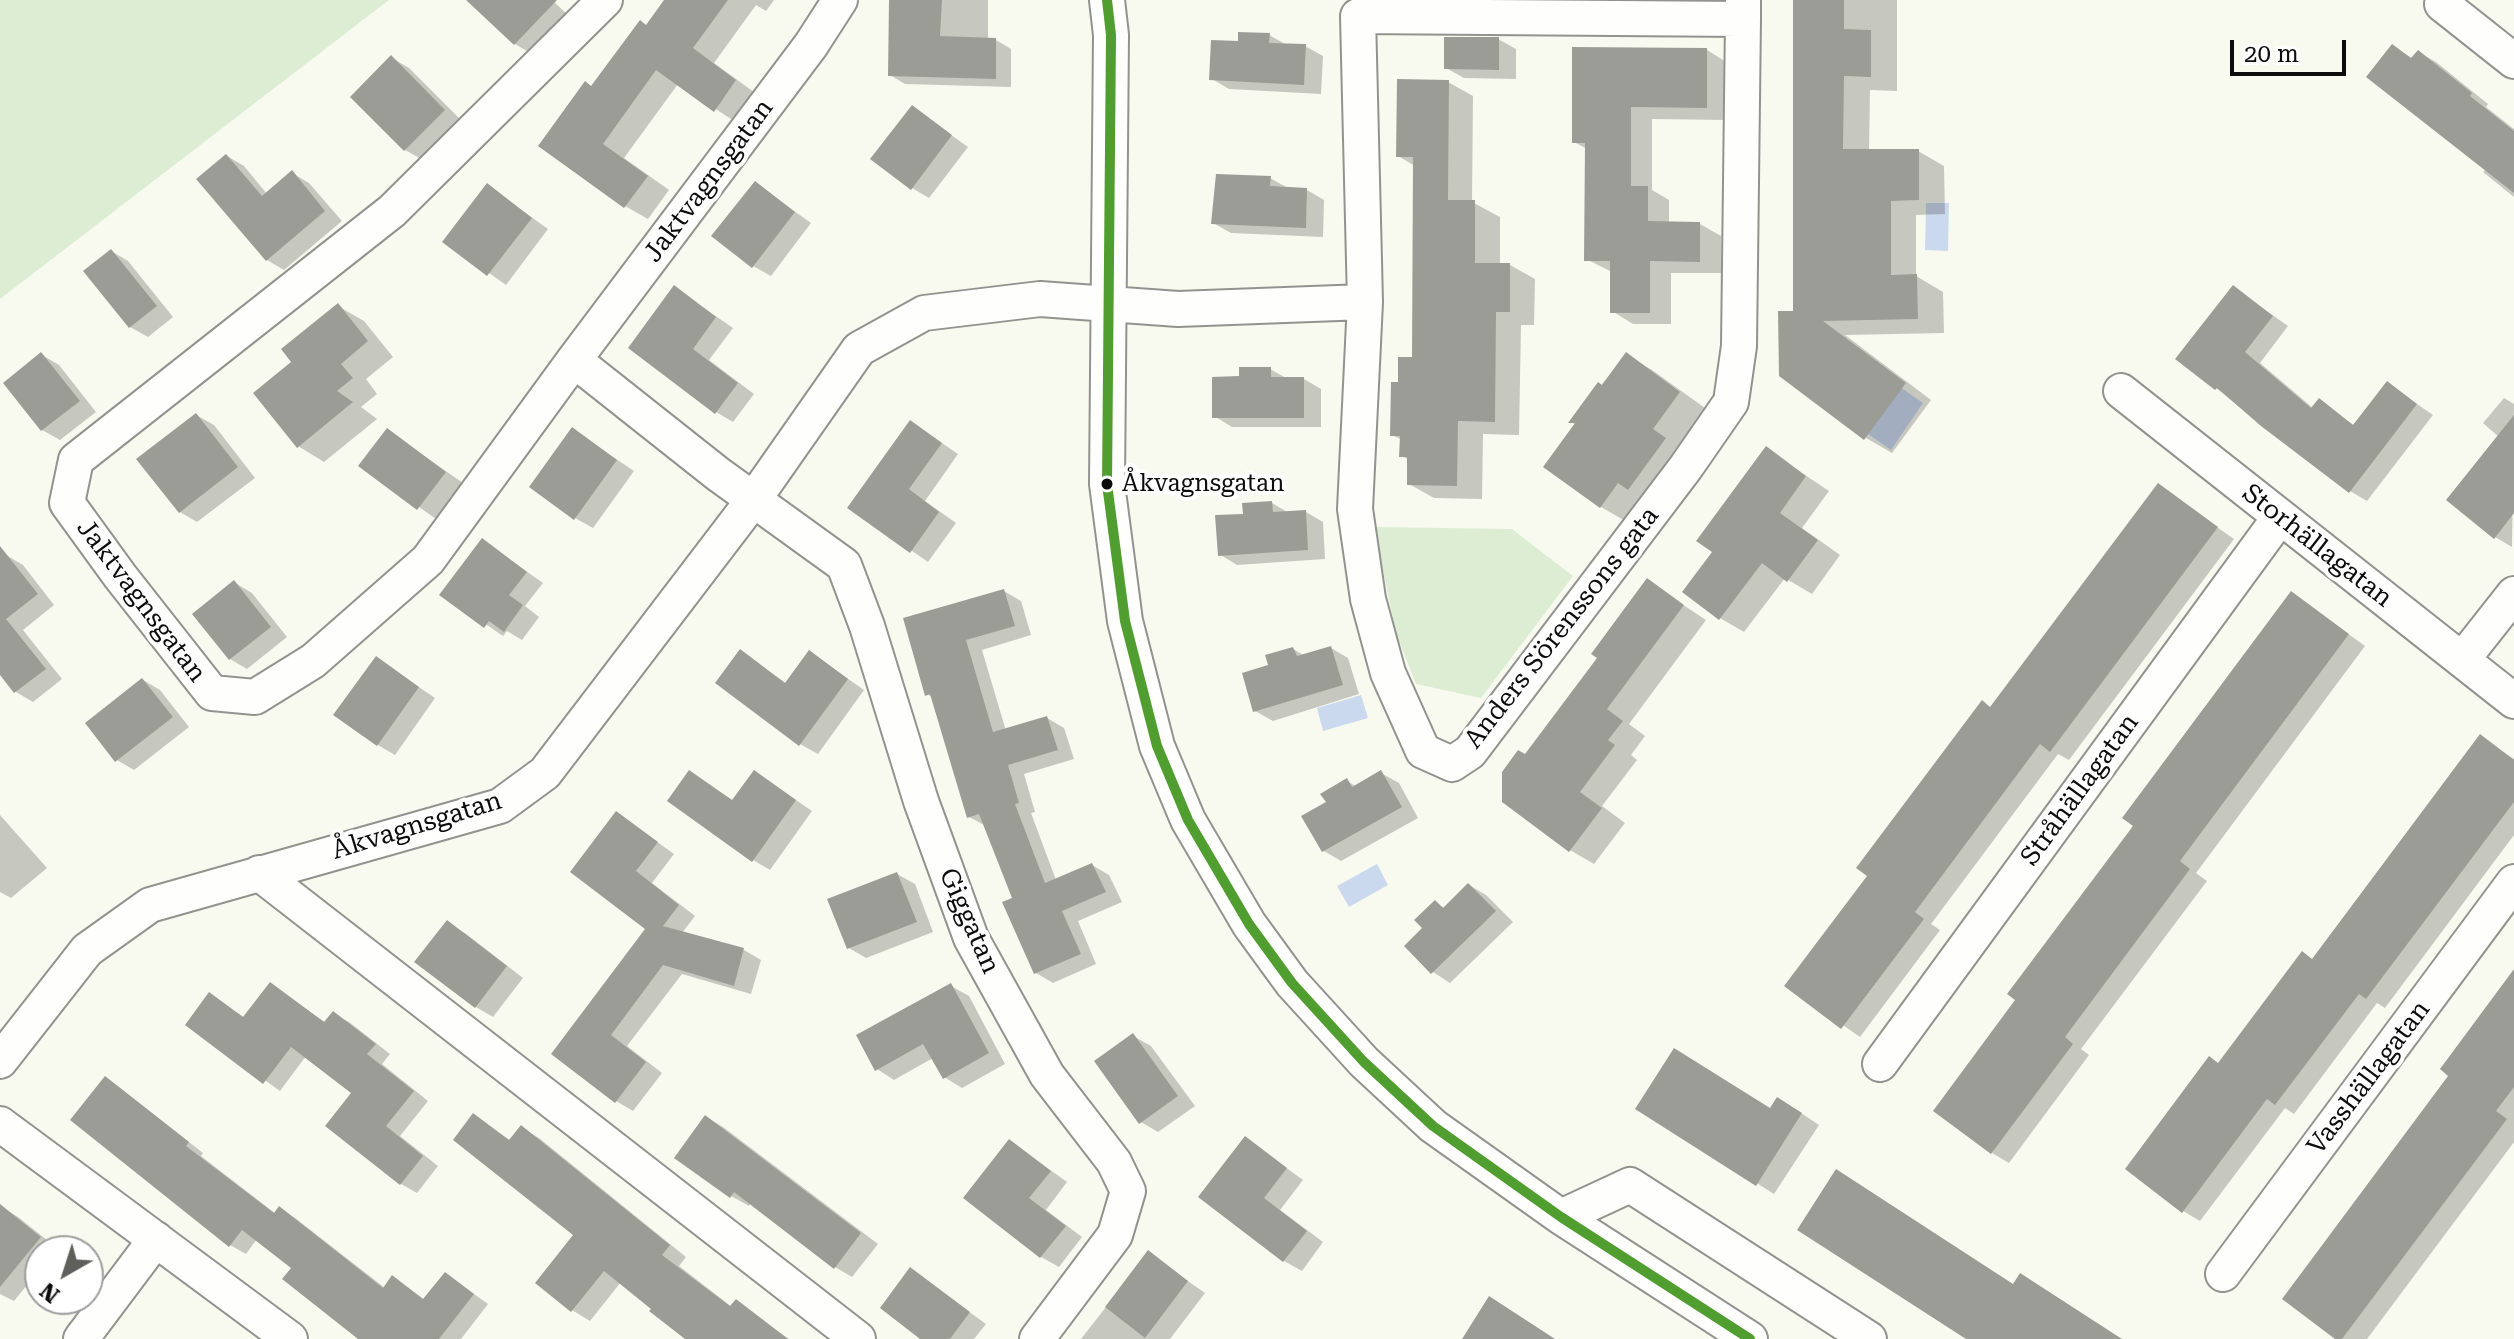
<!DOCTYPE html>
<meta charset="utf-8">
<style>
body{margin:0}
#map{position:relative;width:2514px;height:1339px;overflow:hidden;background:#f8faf0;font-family:"Roboto Serif",serif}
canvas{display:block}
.north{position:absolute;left:24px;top:1235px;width:80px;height:80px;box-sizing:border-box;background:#fff;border:2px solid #9e9e9e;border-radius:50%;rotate:219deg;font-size:22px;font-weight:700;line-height:32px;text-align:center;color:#0c0c0c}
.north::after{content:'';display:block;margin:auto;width:28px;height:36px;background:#5f5f5c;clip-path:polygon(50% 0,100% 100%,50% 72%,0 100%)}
.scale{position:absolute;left:2230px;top:40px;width:116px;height:36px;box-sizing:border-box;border:4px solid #0c0c0c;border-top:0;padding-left:10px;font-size:24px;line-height:28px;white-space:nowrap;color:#0c0c0c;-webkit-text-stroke:6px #fff;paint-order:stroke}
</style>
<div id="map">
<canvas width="2514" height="1339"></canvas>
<div class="north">N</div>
<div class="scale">20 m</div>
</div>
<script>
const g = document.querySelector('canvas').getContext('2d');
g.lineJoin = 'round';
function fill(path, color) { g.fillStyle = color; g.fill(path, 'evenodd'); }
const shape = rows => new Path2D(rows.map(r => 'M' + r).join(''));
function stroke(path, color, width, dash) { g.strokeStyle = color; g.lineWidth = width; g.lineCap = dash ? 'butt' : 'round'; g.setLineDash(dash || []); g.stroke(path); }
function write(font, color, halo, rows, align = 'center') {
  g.font = font + ' "Roboto Serif",serif'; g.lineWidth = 8; g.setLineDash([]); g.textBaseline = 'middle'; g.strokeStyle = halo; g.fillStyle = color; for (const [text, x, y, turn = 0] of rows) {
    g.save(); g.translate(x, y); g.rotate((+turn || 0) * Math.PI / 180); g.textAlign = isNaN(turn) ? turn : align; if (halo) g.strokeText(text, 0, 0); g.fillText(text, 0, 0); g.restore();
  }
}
const green = shape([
 [0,0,389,0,0,299],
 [1374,527,1512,529,1573,576,1481,698,1416,684,1396,633]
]);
const water = shape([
 [1926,203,1949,203,1948,251,1925,250],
 [1900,387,1923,403,1891,450,1868,434],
 [1361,695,1368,718,1323,731,1317,708],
 [1377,864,1388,885,1349,907,1337,886]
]);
const shadow = shape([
 [469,0,552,0,569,16,532,54,515,44],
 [667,0,774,0,766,11,756,5,714,63,758,95,737,123,678,84,624,158,669,190,648,219,625,206,541,145,647,27],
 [891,0,988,0,988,40,996,40,1011,49,1011,87,905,84,890,75],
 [1795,0,1897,0,1897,91,1870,90,1869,151,1918,151,1944,166,1945,214,1916,215,1916,276,1943,292,1944,333,1845,335,1931,400,1892,453,1866,438,1781,375,1795,313],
 [1269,35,1287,45,1305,46,1323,56,1321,94,1229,89,1212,79,1240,43],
 [1498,39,1516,49,1516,79,1464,78,1446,68],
 [2392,46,2413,59,2418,52,2436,62,2488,104,2486,107,2514,129,2514,197,2483,172,2486,169],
 [1707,50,1728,63,1728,120,1652,119,1652,190,1669,200,1669,224,1700,224,1721,236,1721,273,1671,273,1671,324,1633,324,1612,311,1612,272,1586,259,1587,149,1574,142],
 [392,58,409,68,462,121,423,160,405,150],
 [1448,82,1473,96,1472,202,1500,217,1500,265,1510,265,1535,279,1534,325,1521,325,1519,435,1483,434,1482,499,1434,498,1409,484,1409,460,1401,455,1402,440,1392,435,1400,384,1414,359,1415,166,1398,156],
 [912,107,968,147,929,198,912,188],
 [227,156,244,166,267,194,292,173,309,183,342,221,284,270,267,260],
 [1270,178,1288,188,1307,190,1324,200,1323,237,1231,233,1213,223],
 [755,183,811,223,771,276,753,266],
 [488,186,548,229,506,285,445,242],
 [111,251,128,261,173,317,148,337,130,327,86,272],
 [2233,287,2288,326,2260,363,2313,408,2319,401,2355,426,2388,384,2433,415,2367,501,2350,491,2216,388],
 [675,288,733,328,709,360,754,394,733,422,716,412,631,348],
 [338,306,364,321,393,357,366,379,377,394,361,407,377,419,324,462,298,446,294,362],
 [42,355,59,365,96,412,60,440,42,430],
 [1626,355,1652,370,1705,408,1678,446,1690,455,1627,522,1601,507,1576,425,1571,422],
 [1270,369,1288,379,1304,379,1321,389,1321,427,1232,427,1214,416,1241,378],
 [2504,398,2514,404,2512,547,2495,537,2499,437,2483,423],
 [196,415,214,425,255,478,197,522,180,512],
 [911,422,958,454,925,501,956,523,928,562,850,508],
 [573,430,634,471,593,528,575,518],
 [388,431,463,483,436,519,361,466],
 [1766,449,1829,491,1802,528,1840,555,1812,594,1785,578,1744,632,1720,618,1715,552],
 [2158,486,2234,539,2069,760,2058,754,1931,924,1940,930,1860,1037,1787,986],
 [1272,503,1289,513,1306,512,1323,522,1325,559,1237,565,1219,554,1245,515],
 [482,540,543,583,525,606,539,617,522,640,507,631,503,636,442,594],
 [6,555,23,565,54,605,23,630,62,679,33,702,16,692,0,672,0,560],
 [1647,581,1706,620,1629,724,1645,736,1631,755,1637,760,1602,806,1625,823,1594,864,1570,850,1600,658],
 [235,583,252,593,287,637,247,669,230,659],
 [1004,591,1021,601,1031,635,982,650,1006,731,1047,718,1064,728,1074,759,1024,774,1035,812,1031,813,1056,880,1092,865,1109,875,1122,902,1078,921,1096,964,1053,983,1036,973,1014,899,986,826,969,817,933,698,927,694,906,619],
 [2291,593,2365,646,2196,873,2207,881,2081,1049,2089,1055,2009,1163,1992,1153,2135,825],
 [1331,648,1348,658,1359,694,1273,721,1255,711,1271,666,1293,649,1305,656],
 [740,652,787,684,810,652,864,690,818,754,800,744],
 [376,658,435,698,395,755,378,745],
 [143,680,160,690,189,727,134,770,117,760],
 [2480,737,2514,759,2514,835,2385,1008,2377,1003,2294,1114,2285,1108,2200,1221,2183,1211,2220,1064,2313,960],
 [755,772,812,811,770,870,753,860,690,773,734,801],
 [1381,773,1399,783,1418,818,1341,861,1324,851,1328,803,1347,781,1357,787],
 [617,813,674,854,652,883,695,916,682,933,744,950,761,960,751,994,682,974,627,1046,662,1073,633,1111,616,1101,553,1054,648,929],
 [0,815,47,868,11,898,0,892],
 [897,874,915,884,933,932,866,958,849,948],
 [1469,885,1486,895,1513,922,1450,983,1433,972,1406,946,1424,928,1435,903,1445,908],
 [447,923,465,933,523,978,493,1017,476,1007],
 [2514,972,2514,1142,2367,1339,2338,1339,2451,1076],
 [270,984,326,1023,333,1014,349,1022,390,1054,382,1064,428,1101,400,1136,438,1166,417,1193,401,1184,328,1126,353,1093,306,1056,280,1091,188,1025,210,995,245,1018],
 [951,986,969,996,1005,1064,962,1088,944,1077,933,1058,894,1080,877,1069],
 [1133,1036,1151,1046,1195,1106,1158,1132,1141,1122],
 [105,1079,120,1088,203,1153,201,1156,276,1214,280,1209,295,1218,385,1288,393,1278,425,1300,446,1274,488,1304,461,1339,362,1339,294,1267,257,1239,246,1254,230,1245],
 [1638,1108,1795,1109,1819,1125,1774,1194],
 [474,1116,511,1141,521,1128,539,1138,686,1257,679,1266,732,1307,736,1302,789,1339,689,1339,621,1282,590,1321,572,1310,576,1235],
 [706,1117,723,1127,878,1244,852,1277,835,1267,751,1203,749,1206,731,1196,677,1157],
 [1245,1138,1303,1180,1280,1210,1323,1242,1302,1271,1284,1261,1200,1197],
 [1010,1141,1067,1182,1046,1210,1082,1237,1059,1267,1041,1257,966,1198],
 [1,1207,18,1217,57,1248,54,1251,40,1251,40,1269,14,1301,0,1294],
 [1148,1253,1205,1293,1170,1339,1081,1339],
 [911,1270,986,1324,974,1339,924,1339]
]);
const building = shape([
 [466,0,557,0,514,45],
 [664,0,728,0,693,48,736,80,714,112,656,70,603,144,648,176,624,208,538,146,585,81,591,86,640,20,646,25],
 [889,0,942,0,940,36,996,38,996,79,888,76],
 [1793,0,1844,0,1844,29,1871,30,1871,77,1844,76,1843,149,1919,149,1919,200,1891,201,1891,275,1917,274,1918,319,1823,321,1906,383,1864,440,1779,376,1778,311,1793,311],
 [1238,32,1270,33,1269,43,1306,44,1304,85,1209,80,1211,40,1238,41],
 [1444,37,1499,37,1499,70,1444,69],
 [2392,44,2411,58,2418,50,2472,93,2470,96,2514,131,2514,193,2366,77],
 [1572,47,1707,48,1707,108,1631,107,1631,186,1648,186,1648,221,1700,222,1700,262,1650,261,1650,313,1610,313,1610,261,1584,261,1585,143,1572,143],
 [391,55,445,110,404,151,350,97],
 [1397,79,1449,80,1448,200,1475,200,1475,263,1510,263,1510,312,1496,312,1495,422,1458,421,1457,486,1407,485,1407,457,1399,457,1400,436,1390,436,1391,382,1398,382,1398,357,1412,357,1413,157,1396,157],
 [912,105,952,135,911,190,870,159],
 [226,154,262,196,292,170,325,211,266,261,196,179],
 [1216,174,1271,176,1270,186,1307,188,1306,228,1211,224],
 [755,181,795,212,752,268,711,236],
 [487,183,532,218,487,276,442,242],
 [111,249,157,306,129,328,83,271],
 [674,285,716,317,693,349,738,383,715,414,628,348],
 [2233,285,2273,316,2245,352,2311,408,2319,398,2353,425,2387,381,2417,404,2349,493,2261,426,2217,388,2215,390,2175,359],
 [338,303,368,341,341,364,353,378,337,391,353,402,297,448,253,393,291,362,281,349],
 [41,352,80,401,41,431,3,383],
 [1626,352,1680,392,1653,429,1666,438,1628,490,1618,483,1600,508,1543,467,1575,423,1568,423,1598,382,1602,385],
 [1239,367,1271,367,1271,377,1304,377,1304,418,1212,418,1212,377,1239,376],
 [196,413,238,467,179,513,136,459],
 [2514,415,2514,513,2494,539,2446,500],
 [910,420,942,443,909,489,939,512,910,553,847,508],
 [572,427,617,460,574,520,529,487],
 [387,428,446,472,417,510,358,466],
 [1766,446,1806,476,1780,513,1818,540,1787,582,1762,563,1719,620,1682,592,1712,552,1696,541],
 [2158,483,2218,527,2050,752,2040,744,1915,912,1924,919,1841,1029,1784,986,1867,876,1856,868,1982,700,1990,707],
 [1272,501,1273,512,1306,510,1308,550,1218,556,1215,515,1243,514,1242,503],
 [482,538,527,572,509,595,523,605,504,632,489,621,484,628,439,595],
 [0,546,38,594,6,619,46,669,14,693,0,675],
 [1647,578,1684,605,1607,709,1623,721,1608,740,1615,745,1580,792,1602,808,1569,852,1502,802,1502,772,1518,750,1525,754,1597,658,1591,654],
 [234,580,271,627,229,660,192,614],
 [1004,589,1015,626,966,640,993,732,1047,716,1058,750,1008,765,1019,803,1015,804,1045,883,1092,863,1106,892,1062,911,1081,954,1034,974,1002,902,1012,898,979,814,967,818,930,694,925,696,903,618],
 [2291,591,2349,634,2180,861,2190,869,2065,1037,2073,1044,1991,1154,1933,1111,2015,1000,2007,994,2133,826,2122,818],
 [1331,646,1343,685,1253,712,1242,673,1268,665,1265,655,1293,647,1297,656],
 [740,649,785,683,809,650,848,679,799,746,715,683],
 [376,656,419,687,377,746,333,715],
 [142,678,173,717,115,762,85,723],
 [2480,734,2514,760,2514,802,2366,999,2359,994,2275,1105,2267,1099,2182,1213,2125,1169,2209,1056,2218,1063,2302,951,2312,959],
 [689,770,732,800,754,770,796,800,752,862,667,801],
 [1381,770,1402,807,1322,852,1301,816,1326,802,1320,794,1347,778,1352,787],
 [616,811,658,842,636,871,679,905,663,926,744,948,734,986,663,965,611,1035,646,1062,615,1103,551,1054,645,929,570,872],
 [897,872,917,922,847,949,827,899],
 [1468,883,1496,911,1431,974,1404,946,1422,928,1414,920,1435,900,1443,908],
 [447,920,507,966,475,1008,414,962],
 [2514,969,2514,1087,2496,1111,2507,1119,2342,1339,2335,1339,2282,1299,2448,1076,2440,1069],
 [270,982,324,1022,333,1011,376,1044,367,1054,414,1091,386,1126,423,1156,400,1185,325,1126,351,1093,291,1047,263,1084,185,1025,209,992,243,1017],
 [951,983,989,1053,943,1079,923,1044,875,1071,856,1035],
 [1133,1033,1178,1096,1139,1124,1094,1061],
 [1674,1048,1770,1108,1777,1097,1802,1113,1756,1186,1635,1109],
 [105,1076,189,1142,186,1146,274,1213,279,1206,383,1288,392,1275,423,1299,445,1272,474,1294,439,1339,358,1339,282,1279,291,1268,242,1230,229,1247,70,1120],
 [473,1113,509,1140,521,1125,670,1245,662,1255,730,1306,736,1299,788,1339,685,1339,649,1311,651,1309,604,1271,571,1312,535,1283,573,1235,453,1140],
 [705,1115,861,1233,834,1269,734,1192,730,1198,674,1158],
 [1245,1136,1287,1168,1264,1198,1307,1231,1283,1262,1198,1197],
 [1009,1139,1051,1171,1029,1198,1066,1226,1040,1258,963,1198],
 [1836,1169,2013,1284,2020,1273,2122,1339,1966,1339,1797,1230],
 [0,1204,41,1237,0,1287],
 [1148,1250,1188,1281,1145,1338,1105,1307],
 [910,1267,970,1312,950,1339,920,1339,880,1308],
 [1489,1296,1555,1339,1462,1339]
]);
const minor = shape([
 [605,0,392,211,76,460,67,503,120,576,212,693,255,697,313,661,428,560,574,360,811,45,840,0],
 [1107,0,1111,35,1107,484,1125,621,1157,746,1188,820,1249,924,1292,983,1364,1062,1433,1126,1561,1217,1750,1339],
 [1743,0,1743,19,1739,346,1731,402,1686,467,1470,752,1452,764,1423,751,1388,673,1368,599,1355,509,1365,302,1358,16,1743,19],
 [2442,4,2514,61],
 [574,360,718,474,844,565,867,626,921,801,971,938,1047,1075,1114,1162,1128,1191,1115,1235,1037,1339],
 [2121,391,2514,701],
 [2462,660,2514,594],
 [259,873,858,1339],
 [0,1061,87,950,150,905,500,806,545,773,754,499,859,349,924,313,1040,299,1178,309,1365,302],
 [1880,1064,2280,517],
 [0,1124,290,1339],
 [1561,1217,1630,1185,1869,1339],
 [2223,1274,2514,882],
 [81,1339,156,1239]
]);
const bus1 = shape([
 [1107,0,1111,35,1107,484,1125,621,1157,746,1188,820,1249,924,1292,983,1364,1062,1433,1126,1561,1217,1750,1339]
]);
const markers = [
 [1107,484,7,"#0c0c0c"]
];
const busNames = [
 ["Åkvagnsgatan",1122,484]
];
const streetNames = [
 ["Jaktvagnsgatan",709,181,-53],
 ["Storhällagatan",2317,546,38],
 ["Jaktvagnsgatan",141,601,53],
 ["Anders Sörenssons gata",1562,628,-52],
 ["Stråhällagatan",2080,790,-54],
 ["Åkvagnsgatan",417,826,-17],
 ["Giggatan",969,921,66],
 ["Vasshällagatan",2369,1078,-53]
];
fill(green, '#dcedd3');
fill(water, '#cbd9ef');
fill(shadow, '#0003');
fill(building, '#9c9c96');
stroke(minor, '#92938f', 38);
stroke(minor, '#fefefd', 34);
stroke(bus1, '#509e2f', 10);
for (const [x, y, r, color] of markers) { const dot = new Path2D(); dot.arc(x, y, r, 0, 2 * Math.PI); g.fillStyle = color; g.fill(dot); stroke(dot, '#fff', 3); }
write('24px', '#0c0c0c', '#fff', busNames, 'left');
write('26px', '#0c0c0c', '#fff', streetNames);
</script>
